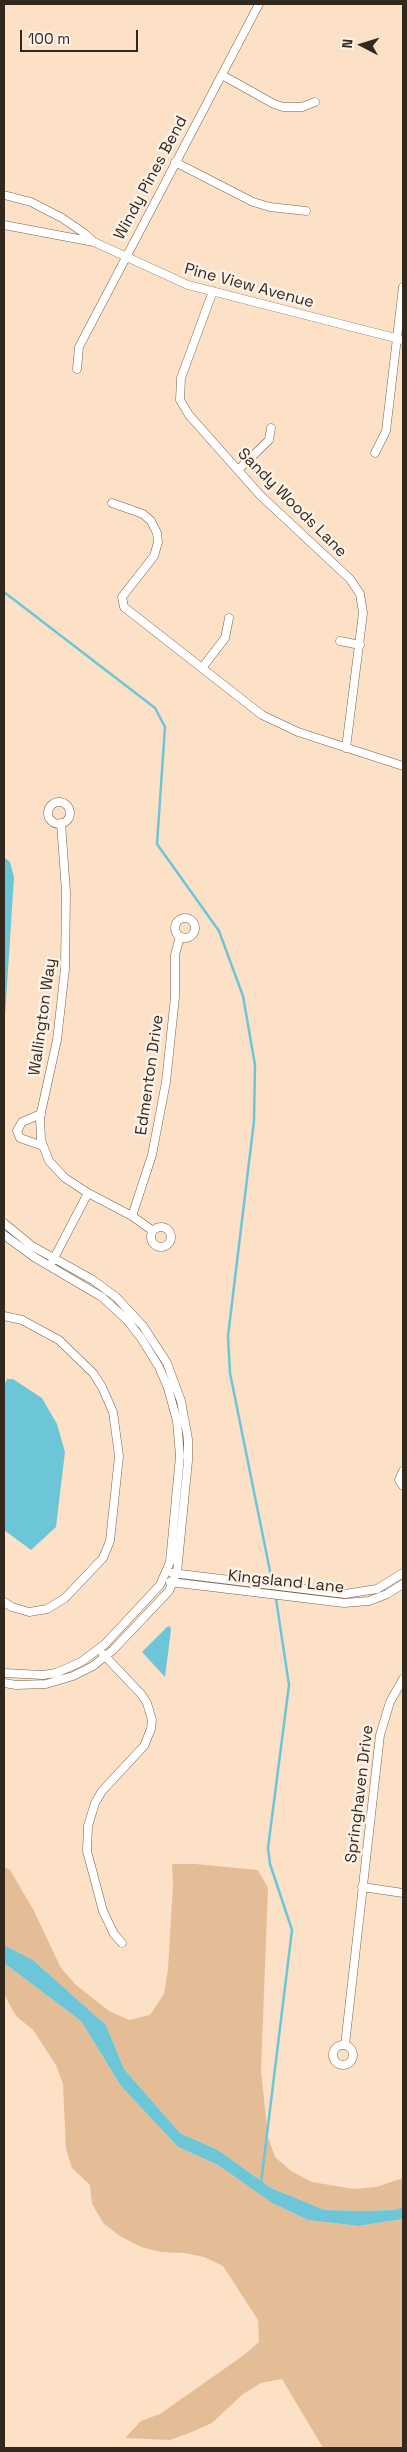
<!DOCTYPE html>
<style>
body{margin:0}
#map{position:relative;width:407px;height:2452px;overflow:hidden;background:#fde1c6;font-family:"Space Grotesk",sans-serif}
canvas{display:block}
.frame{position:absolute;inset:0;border:5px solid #32281e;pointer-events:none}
.north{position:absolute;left:337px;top:20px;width:50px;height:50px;-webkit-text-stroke:4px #fdf2e7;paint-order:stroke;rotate:275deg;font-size:14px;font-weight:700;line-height:20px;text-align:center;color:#32281e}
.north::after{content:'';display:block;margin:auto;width:18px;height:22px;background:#32281e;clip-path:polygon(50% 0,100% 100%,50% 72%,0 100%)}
.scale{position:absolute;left:20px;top:30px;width:118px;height:22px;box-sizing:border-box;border:2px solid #32281e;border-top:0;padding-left:6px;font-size:15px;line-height:18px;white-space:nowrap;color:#32281e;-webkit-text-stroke:4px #fdf2e7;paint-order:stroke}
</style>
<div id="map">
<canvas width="407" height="2452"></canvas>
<div class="frame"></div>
<div class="north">N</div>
<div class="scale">100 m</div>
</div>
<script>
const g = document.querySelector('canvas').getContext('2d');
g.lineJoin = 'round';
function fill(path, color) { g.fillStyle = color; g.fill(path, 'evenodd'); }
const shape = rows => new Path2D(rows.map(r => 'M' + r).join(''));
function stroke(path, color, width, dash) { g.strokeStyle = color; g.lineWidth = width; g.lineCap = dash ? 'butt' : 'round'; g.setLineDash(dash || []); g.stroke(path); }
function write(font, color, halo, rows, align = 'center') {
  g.font = font + ' "Space Grotesk",sans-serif'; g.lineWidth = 5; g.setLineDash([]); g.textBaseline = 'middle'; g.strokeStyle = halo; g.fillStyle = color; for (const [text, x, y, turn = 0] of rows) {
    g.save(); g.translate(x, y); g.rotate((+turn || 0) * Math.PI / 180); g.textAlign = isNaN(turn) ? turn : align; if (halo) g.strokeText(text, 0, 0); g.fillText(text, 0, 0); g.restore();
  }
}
const green = shape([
 [172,1864,195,1864,258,1870,268,1888,261,2071,268,2137,275,2157,291,2171,312,2182,354,2189,376,2187,403,2178,403,2207,394,2210,363,2211,325,2210,271,2188,218,2150,180,2133,124,2069,106,2025,33,1960,4,1945,4,1867,10,1870,33,1909,61,1968,76,1985,109,2011,129,2020,150,2015,164,1994,168,1969,173,1885],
 [4,1963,81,2021,121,2086,178,2147,218,2165,272,2203,308,2220,358,2226,403,2219,403,2448,323,2448,282,2379,261,2383,243,2394,212,2423,192,2432,170,2440,125,2438,141,2421,160,2414,244,2355,259,2342,258,2320,223,2266,204,2257,184,2253,161,2252,141,2247,120,2236,104,2224,92,2204,90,2185,72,2168,66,2149,63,2084,56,2065,33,2030,16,2016,6,1998,4,1991]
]);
const water = shape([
 [4,857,10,862,14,877,4,1032],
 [7,1379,13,1379,42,1398,57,1424,65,1452,56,1527,31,1550,4,1530,4,1385],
 [170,1626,171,1630,165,1677,142,1652,167,1627],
 [4,1945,33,1960,106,2025,124,2069,180,2133,218,2150,271,2188,325,2210,363,2211,394,2210,403,2207,403,2219,358,2226,308,2220,272,2203,218,2165,178,2147,121,2086,81,2021,4,1963]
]);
const stream = shape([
 [4,592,155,708,165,727,157,844,219,931,243,996,255,1065,254,1121,228,1336,230,1373,272,1581],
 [261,2183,292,1930,270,1864,268,1848,289,1685,276,1599]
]);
const minor = shape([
 [222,75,274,104,283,107,302,107,315,102],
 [175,162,253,202,270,207,306,211],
 [4,195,31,202,62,218,84,233,94,242],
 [4,225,94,242,188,285,403,340],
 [213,291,181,378,180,400,189,415,260,495,350,579,360,594,363,613,346,748],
 [77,369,79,347,259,4],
 [375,453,386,431,403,287],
 [238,470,269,440,271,428],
 [112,503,143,514,151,521,157,533,158,542,154,556,122,597,124,607,262,715,298,732,403,766],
 [340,641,360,645],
 [202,668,225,638,229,618],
 '48 813a11 11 0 1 1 22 0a11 11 0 1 1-22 0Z',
 [61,823,66,892,65,969,57,1040,40,1117,41,1140,49,1161,65,1178,88,1193,132,1216,153,1231],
 '175 928a10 10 0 1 1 20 0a10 10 0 1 1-20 0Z',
 [41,1114,22,1122,17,1131,20,1138,43,1146],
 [132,1216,152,1155,166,1082,175,997,175,955,180,936],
 [4,1223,32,1246,93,1280,116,1297,143,1326,167,1363,181,1401,188,1439,188,1461,177,1572,169,1591,113,1650,93,1666,73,1676,46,1684,16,1685,4,1683],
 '151 1237a10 10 0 1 1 20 0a10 10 0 1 1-20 0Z',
 [4,1235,34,1257,102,1297,127,1320,141,1338,159,1367,168,1388,177,1421,180,1456,170,1562,160,1585,105,1644,81,1662,56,1673,43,1675,4,1673],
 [52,1262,88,1193],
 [4,1316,22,1320,59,1340,93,1373,102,1387,113,1412,119,1456,110,1541,103,1558,65,1598,47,1609,29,1612,12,1607,4,1602],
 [403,1471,399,1480,403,1486],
 [172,1573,345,1594,377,1589,403,1573],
 [170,1582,344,1603,369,1601,387,1594,403,1584],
 [103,1654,141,1694,147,1703,152,1720,151,1729,144,1746,102,1791,95,1803,88,1826,87,1851,103,1911,114,1934,122,1943],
 [362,1887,403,1893],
 [345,2045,380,1735,390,1702,403,1679],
 '333 2055a10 10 0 1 1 20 0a10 10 0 1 1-20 0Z'
]);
const streetNames = [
 ["Windy Pines Bend",151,178,-62],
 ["Pine View Avenue",249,286,15],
 ["Sandy Woods Lane",292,503,45],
 ["Wallington Way",43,1017,-82],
 ["Edmenton Drive",150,1075,-82],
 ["Kingsland Lane",286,1582,6],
 ["Springhaven Drive",360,1794,-83]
];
fill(green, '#e4bd96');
fill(water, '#6dc6d8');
stroke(stream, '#6dc6d8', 2.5);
stroke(minor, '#796149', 9);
stroke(minor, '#fff', 8);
write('16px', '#32281e', '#fdf2e7', streetNames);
</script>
